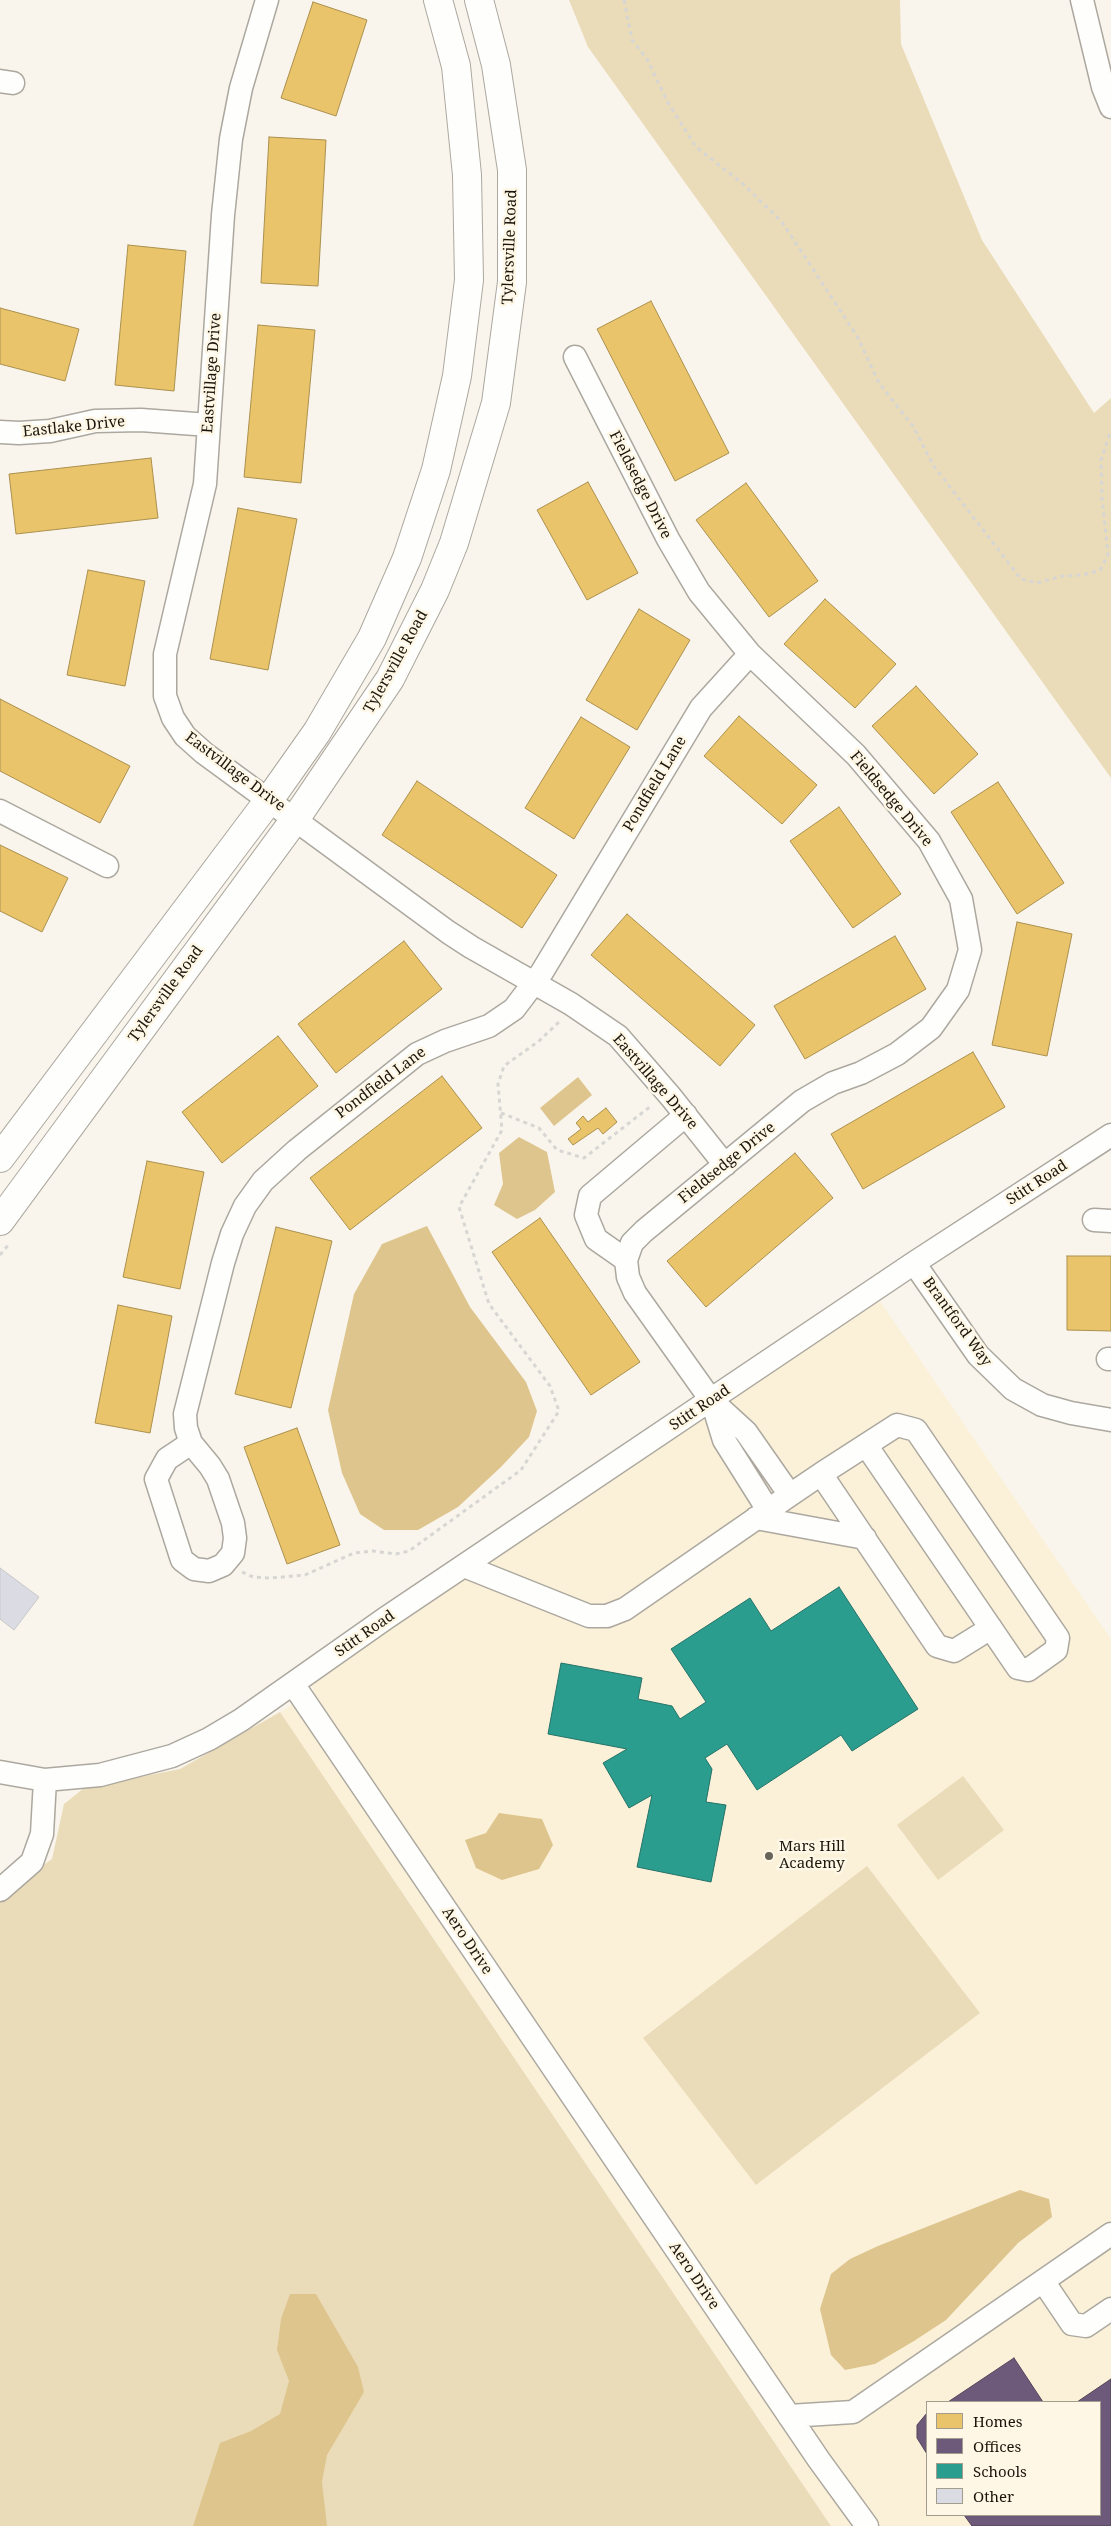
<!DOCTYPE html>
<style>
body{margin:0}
#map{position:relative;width:1111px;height:2526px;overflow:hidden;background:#f9f5ec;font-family:"Noto Serif",serif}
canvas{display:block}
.legend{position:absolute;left:926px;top:2401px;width:175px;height:115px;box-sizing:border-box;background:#fff7e6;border:1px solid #a39d8f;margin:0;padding:6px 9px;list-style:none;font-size:15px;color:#1a160c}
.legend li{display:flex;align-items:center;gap:10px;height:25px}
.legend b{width:25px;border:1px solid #a39d8f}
</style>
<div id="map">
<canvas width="1111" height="2526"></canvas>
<ul class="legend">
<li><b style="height:14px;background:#e9c46a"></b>Homes</li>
<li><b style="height:14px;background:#6d597a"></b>Offices</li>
<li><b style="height:14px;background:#2a9d8f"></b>Schools</li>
<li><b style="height:14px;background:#dbdce3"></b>Other</li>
</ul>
</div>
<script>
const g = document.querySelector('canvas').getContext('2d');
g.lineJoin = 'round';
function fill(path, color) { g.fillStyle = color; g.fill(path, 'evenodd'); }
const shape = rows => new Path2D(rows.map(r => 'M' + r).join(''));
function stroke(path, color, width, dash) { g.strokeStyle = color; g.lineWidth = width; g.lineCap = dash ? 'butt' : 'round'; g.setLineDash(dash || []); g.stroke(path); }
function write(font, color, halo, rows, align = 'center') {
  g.font = font + ' "Noto Serif",serif'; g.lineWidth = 5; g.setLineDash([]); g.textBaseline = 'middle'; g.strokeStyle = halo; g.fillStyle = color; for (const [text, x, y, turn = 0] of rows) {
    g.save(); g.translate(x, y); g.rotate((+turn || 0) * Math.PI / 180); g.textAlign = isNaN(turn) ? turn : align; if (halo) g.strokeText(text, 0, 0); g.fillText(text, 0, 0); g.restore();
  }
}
const built = shape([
 [873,1291,1111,1639,1111,2526,831,2526,280,1712,314,1690,305,1676],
 [927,2402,1100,2402,1100,2515,927,2515]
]);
const green = shape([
 [569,0,900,0,901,44,982,240,1094,413,1111,398,1111,778,588,47],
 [280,1712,831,2526,0,2526,0,1895,52,1859,64,1804,84,1788,180,1769],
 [963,1776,1004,1830,938,1880,897,1825],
 [867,1866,980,2013,756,2185,643,2038]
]);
const water = shape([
 [578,1077,592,1095,554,1126,540,1108],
 [519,1137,547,1152,555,1192,535,1210,517,1219,494,1205,503,1184,499,1153],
 [427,1226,470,1307,526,1382,537,1411,529,1437,501,1467,458,1507,418,1530,384,1530,360,1514,342,1473,328,1410,354,1294,382,1244],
 [499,1813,542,1819,553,1845,539,1869,502,1880,476,1868,465,1840,486,1833],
 [1020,2190,1049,2199,1052,2217,1018,2243,946,2320,914,2341,875,2364,845,2370,831,2355,820,2309,831,2274,850,2259,878,2246],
 [290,2294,316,2294,358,2367,364,2392,327,2455,322,2482,327,2526,193,2526,220,2443,251,2431,280,2414,289,2381,277,2350,281,2319]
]);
const homes = shape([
 [313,2,367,20,336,116,281,98,313,2],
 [269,137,326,140,318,286,261,283,269,137],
 [128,245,186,251,174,391,115,385,128,245],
 [651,301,729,453,675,481,597,329,651,301],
 [0,308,79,329,65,381,0,364,0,308],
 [258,325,315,330,301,483,244,477,258,325],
 [151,458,158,518,16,534,9,474,151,458],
 [588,482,638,573,587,600,537,510,588,482],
 [746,483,818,581,769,617,696,520,746,483],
 [238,508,297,519,268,670,210,659,238,508],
 [88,570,145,581,125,686,67,675,88,570],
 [825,599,896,664,855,708,784,644,825,599],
 [639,609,690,640,637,730,586,700,639,609],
 [916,686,978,754,934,794,872,726,916,686],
 [0,699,130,766,100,823,0,771,0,699],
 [739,716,817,785,782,824,704,756,739,716],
 [581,717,630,747,574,839,525,808,581,717],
 [417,781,557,875,522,928,382,835,417,781],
 [998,782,1064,883,1017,914,951,812,998,782],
 [839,807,901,894,853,928,790,841,839,807],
 [0,845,68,878,42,932,0,911,0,845],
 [627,914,755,1025,720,1066,591,955,627,914],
 [1017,922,1072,934,1047,1056,992,1045,1017,922],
 [895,936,926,989,805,1059,774,1006,895,936],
 [404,941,442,989,336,1073,298,1024,404,941],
 [278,1036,318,1086,222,1163,182,1112,278,1036],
 [973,1052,1005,1107,863,1189,831,1134,973,1052],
 [442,1076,482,1128,350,1230,310,1178,442,1076],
 [606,1108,617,1122,603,1134,598,1128,573,1145,568,1139,581,1129,576,1123,583,1116,588,1122,606,1108],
 [795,1153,833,1198,706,1307,667,1261,795,1153],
 [147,1161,204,1172,180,1289,123,1277,147,1161],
 [540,1218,640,1362,591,1395,492,1252,540,1218],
 [276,1227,332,1241,291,1408,235,1394,276,1227],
 [1067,1256,1111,1256,1111,1331,1067,1330,1067,1256],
 [118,1305,172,1316,150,1433,95,1423,118,1305],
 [297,1428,340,1545,287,1564,244,1447,297,1428]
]);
const offices = shape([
 [1014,2358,1043,2402,948,2402,1014,2358],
 [1111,2379,1111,2526,972,2526,964,2515,1100,2515,1100,2402,1077,2402,1111,2379],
 [927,2413,927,2454,917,2438,917,2425,927,2413]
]);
const schools = shape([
 [839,1587,918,1709,852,1751,841,1735,757,1790,727,1744,705,1758,712,1769,706,1802,726,1805,711,1882,637,1867,652,1795,629,1808,603,1763,627,1749,548,1734,561,1663,642,1678,638,1699,672,1706,680,1719,706,1702,671,1649,750,1598,771,1631,839,1587]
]);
const building = shape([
 [0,1568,39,1597,14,1630,0,1619,0,1568]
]);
const path = shape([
 [624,0,632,40,647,59,667,101,696,147,743,184,782,222,857,336,879,383,913,426,933,465,1021,579,1037,583,1062,576,1083,575,1100,570,1108,555,1102,497,1101,460,1111,430],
 [501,1113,539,1128,557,1150,584,1158,651,1106],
 [0,1255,9,1244],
 [242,1572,253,1577,271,1578,305,1575,354,1553,373,1551,396,1554,409,1551,521,1470,559,1411,550,1386,489,1304,459,1207,502,1130,498,1084,504,1066,539,1041,559,1022]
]);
const minor = shape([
 [267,0,241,88,231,139,223,215,205,484,165,654,165,696,173,718,185,736,204,753,448,932,471,947,571,1004,618,1036,671,1097,725,1165],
 [1082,0,1103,87,1111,107],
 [0,81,13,83],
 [575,357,668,539,699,592,750,654,856,755,929,841,961,899,970,950,958,990,931,1028,897,1054,861,1073,833,1083,802,1101,644,1231,632,1243,626,1260,628,1277,635,1293,711,1400,746,1432,790,1495],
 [0,432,19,433,50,431,95,421,141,420,209,425],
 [0,811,107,866],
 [1094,1220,1111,1221],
 [626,1260,596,1239,586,1215,590,1196,686,1115],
 [914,1263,978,1355,1013,1389,1042,1405,1071,1413,1111,1420],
 [1108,1359,1111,1359],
 [712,1401,724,1440,768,1510],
 [191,1443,167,1459,156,1479,182,1560,194,1569,209,1571,223,1565,233,1553,235,1538,233,1523,218,1479,210,1466,191,1443,186,1428,185,1414,223,1263,232,1234,245,1206,263,1181,297,1150,417,1054,445,1041,489,1026,514,1009,542,972,701,708,750,654],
 [821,1474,937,1646,954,1651,991,1628],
 [756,1518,865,1538],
 [464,1566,589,1616,607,1616,625,1609,790,1495,821,1474,897,1425,916,1430,1058,1638,1056,1650,1028,1670,1018,1668,866,1445],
 [293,1684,819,2460,867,2526],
 [0,1772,45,1780,100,1775,172,1756,209,1739,241,1720,386,1618,914,1263,1111,1135],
 [0,1890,32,1862,42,1834,45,1780],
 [1043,2281,1072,2324,1086,2326,1111,2309],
 [789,2416,853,2412,1111,2234]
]);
const major = shape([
 [0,1158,269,800,317,732,372,638,407,558,436,470,457,376,469,280,467,175,456,66,438,0],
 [0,1221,296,818,390,679,435,590,454,543,496,403,512,282,512,170,496,65,479,0]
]);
const markers = [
 [769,1856,5,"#68645a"]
];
const streetNames = [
 ["Tylersville Road",510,247,-88],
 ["Eastvillage Drive",212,373,-86],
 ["Eastlake Drive",74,427,-6],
 ["Fieldsedge Drive",640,485,63],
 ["Tylersville Road",396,662,-61],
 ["Eastvillage Drive",235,772,37],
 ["Pondfield Lane",655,784,-59],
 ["Fieldsedge Drive",891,799,50],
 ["Tylersville Road",166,994,-54],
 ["Eastvillage Drive",655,1082,49],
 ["Pondfield Lane",381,1083,-37],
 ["Fieldsedge Drive",727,1163,-39],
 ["Stitt Road",1037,1183,-33],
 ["Brantford Way",957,1322,54],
 ["Stitt Road",700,1408,-34],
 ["Stitt Road",365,1634,-35],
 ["Aero Drive",467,1941,56],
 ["Aero Drive",694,2276,56]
];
const poiNames = [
 ["Mars Hill",779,1847],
 ["Academy",779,1864]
];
fill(built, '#fbf1d9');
fill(green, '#ebdcb9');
fill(water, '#dec58d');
fill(homes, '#e9c46a');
stroke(homes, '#ab904e', 1);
fill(offices, '#6d597a');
stroke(offices, '#544559', 1);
fill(schools, '#2a9d8f');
stroke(schools, '#257468', 1);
fill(building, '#dbdce3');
stroke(building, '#c7c7c8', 1);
stroke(minor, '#aca89f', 25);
stroke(major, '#aca89f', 30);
stroke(path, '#d7d6d3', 3, [4, 4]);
stroke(minor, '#fefefc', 22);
stroke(major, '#fefefc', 28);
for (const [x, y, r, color] of markers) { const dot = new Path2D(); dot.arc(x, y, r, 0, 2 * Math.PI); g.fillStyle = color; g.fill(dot); stroke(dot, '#fff7e6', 2); }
write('15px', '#1a160c', '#fff7e6', streetNames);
write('15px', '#1a160c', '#fff7e6', poiNames, 'left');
</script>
